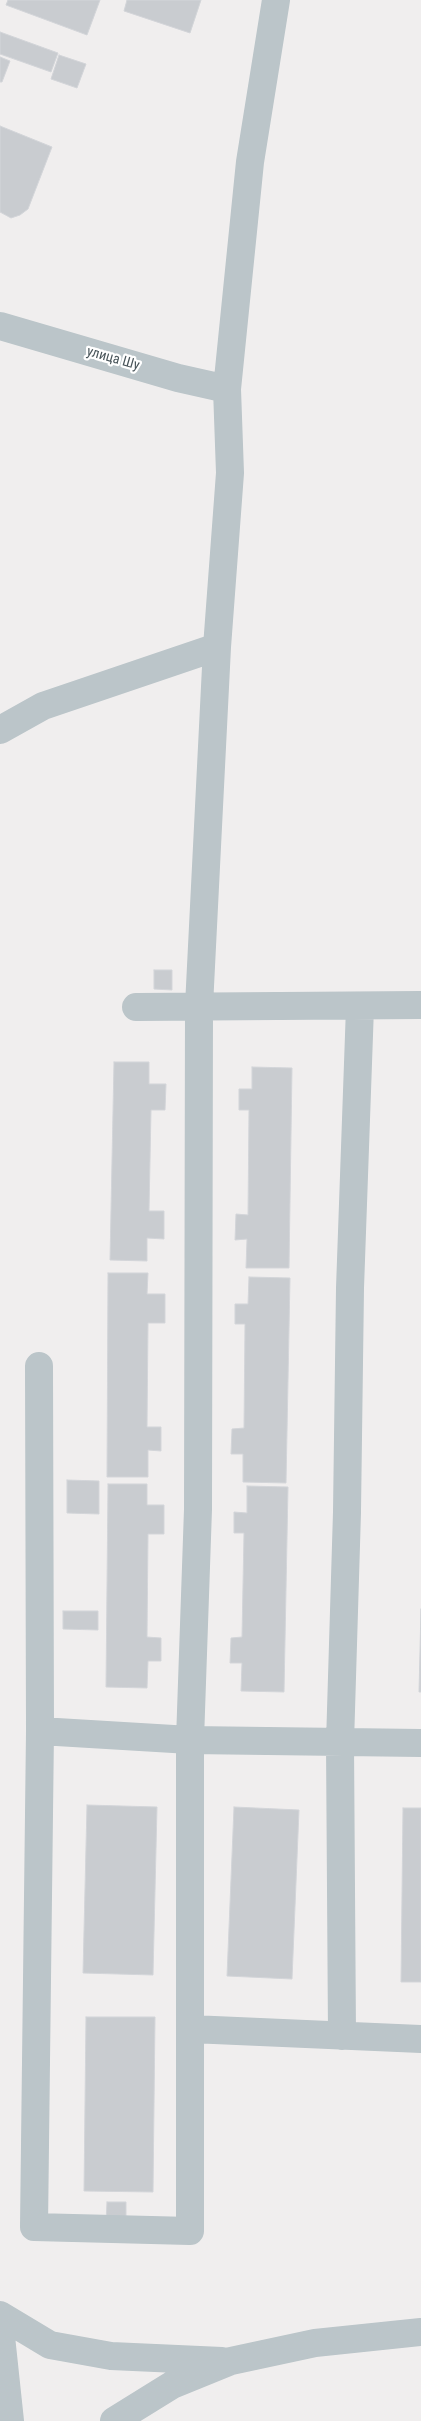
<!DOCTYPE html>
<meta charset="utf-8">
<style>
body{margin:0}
canvas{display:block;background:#f0eeee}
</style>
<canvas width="421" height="2421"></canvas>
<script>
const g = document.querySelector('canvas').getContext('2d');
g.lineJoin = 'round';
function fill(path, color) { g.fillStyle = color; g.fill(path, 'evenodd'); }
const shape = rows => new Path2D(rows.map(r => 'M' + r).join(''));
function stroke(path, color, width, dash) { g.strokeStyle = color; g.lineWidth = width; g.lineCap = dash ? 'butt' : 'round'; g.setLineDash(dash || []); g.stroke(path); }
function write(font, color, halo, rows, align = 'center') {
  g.font = font + ' "Roboto Condensed",sans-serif'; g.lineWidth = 4.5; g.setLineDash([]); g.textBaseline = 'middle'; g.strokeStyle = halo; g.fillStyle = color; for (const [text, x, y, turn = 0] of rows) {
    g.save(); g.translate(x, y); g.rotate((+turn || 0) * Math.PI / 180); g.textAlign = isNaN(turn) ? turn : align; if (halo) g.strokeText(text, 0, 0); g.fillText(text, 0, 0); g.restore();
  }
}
const building = shape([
 [8,0,100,0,87,35,6,5,8,0],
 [127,0,201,0,190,33,124,11,127,0],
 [0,32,58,53,51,72,0,54,0,32],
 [59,55,86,64,77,88,51,79,59,55],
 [0,57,10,61,2,82,0,82,0,57],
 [0,126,52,147,28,209,20,215,11,218,0,212,0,126],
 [154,970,172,970,172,990,154,989,154,970],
 [114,1062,149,1062,149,1084,166,1084,165,1110,151,1110,149,1211,164,1211,164,1239,147,1238,147,1261,110,1260,114,1062],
 [252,1067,292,1068,289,1268,246,1268,247,1239,235,1240,236,1214,248,1215,249,1110,239,1110,239,1089,252,1089,252,1067],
 [108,1273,148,1273,147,1294,165,1294,165,1323,148,1323,147,1427,161,1427,161,1451,148,1450,148,1477,107,1477,108,1273],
 [249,1277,290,1278,286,1483,243,1482,243,1454,231,1454,232,1429,244,1428,245,1324,235,1324,235,1304,248,1304,249,1277],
 [67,1480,99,1481,99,1514,67,1513,67,1480],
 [108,1484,147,1484,147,1505,164,1505,164,1534,148,1534,147,1637,161,1638,161,1661,148,1661,147,1688,106,1687,108,1484],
 [247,1486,288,1487,284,1692,241,1691,242,1663,230,1663,231,1638,242,1637,244,1533,234,1533,234,1512,247,1513,247,1486],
 [421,1609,421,1692,419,1692,421,1609],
 [63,1611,98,1611,98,1630,63,1629,63,1611],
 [87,1805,157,1807,153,1975,83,1973,87,1805],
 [234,1807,299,1810,292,1979,227,1976,234,1807],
 [403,1808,421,1808,421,1982,401,1982,403,1808],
 [86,2017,155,2017,153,2192,84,2191,86,2017],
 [107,2202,126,2202,126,2222,106,2222,107,2202]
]);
const minor = shape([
 [0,326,178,378,227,389],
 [0,730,43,706,217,647],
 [136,1007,421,1005],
 [39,1366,40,1731,34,2227,190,2231,190,1740,198,1509,199,1006,217,647,230,473,227,389,250,162,276,0],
 [40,1731,190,1740,421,1743],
 [191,2029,421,2039],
 [342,2036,340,1743,347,1512,350,1288,360,1007],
 [0,2315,50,2345,111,2356,222,2361],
 [0,2327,10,2421],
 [114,2421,172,2385,231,2361,315,2343,421,2332]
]);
const streetNames = [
 ["улица Шу",113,359,16]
];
fill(building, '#c9ccd0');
stroke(building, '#d3d5d9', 1);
stroke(minor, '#bbc5c9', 28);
write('14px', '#485459', '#fff', streetNames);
</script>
